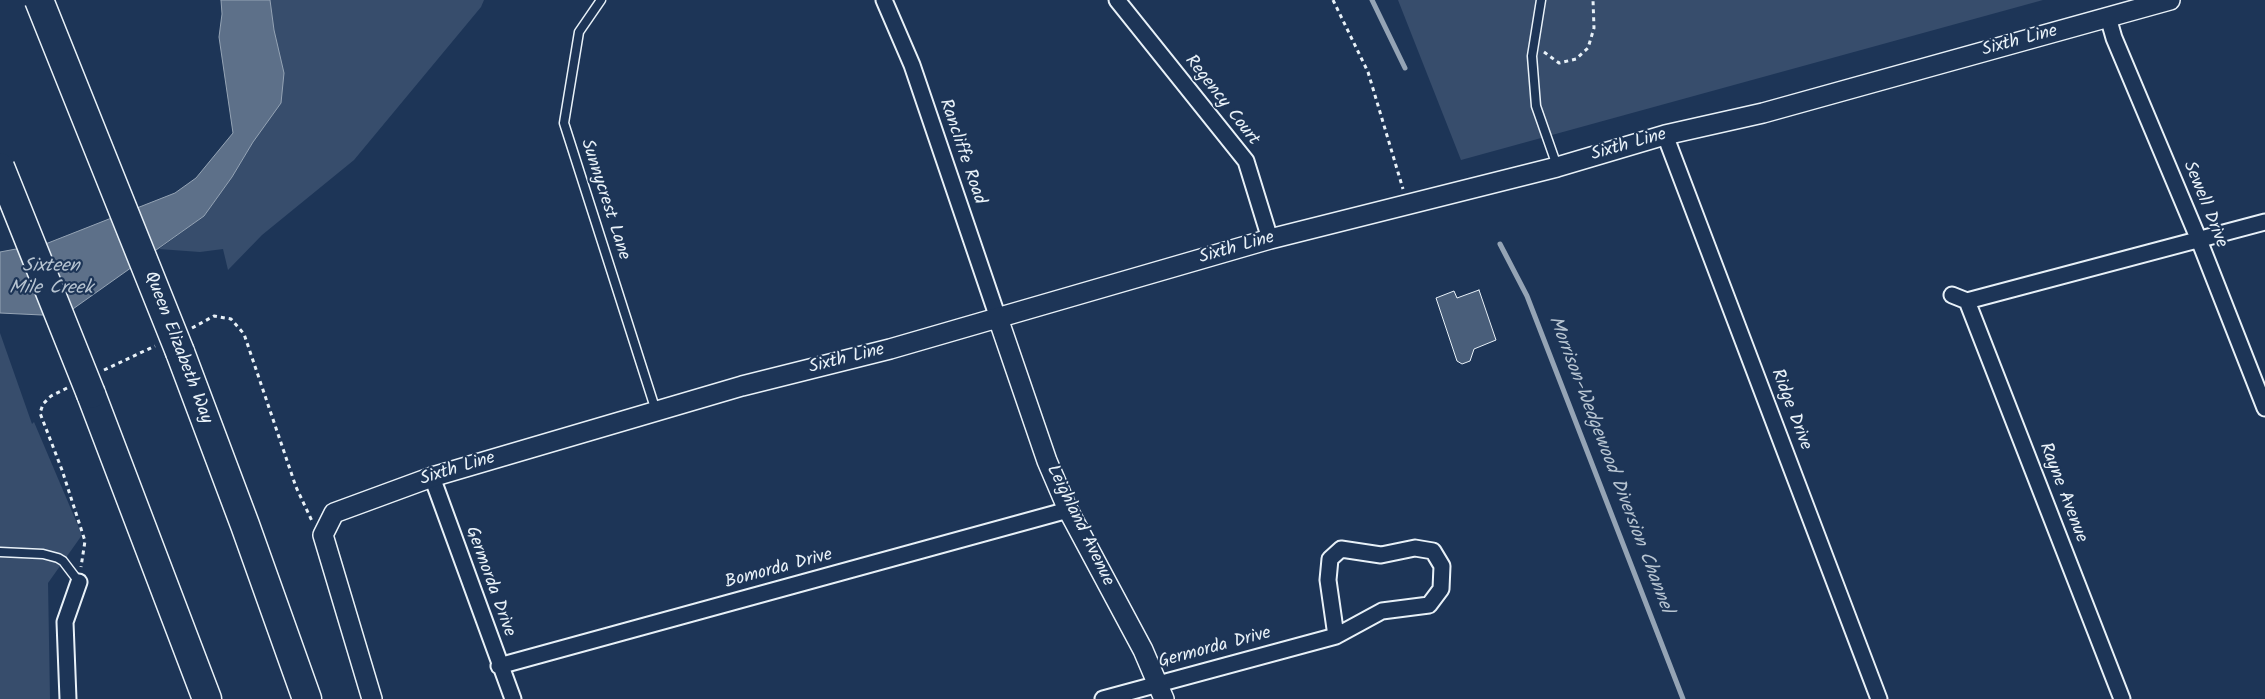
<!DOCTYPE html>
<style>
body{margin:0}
canvas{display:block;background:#1d3557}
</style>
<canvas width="2265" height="699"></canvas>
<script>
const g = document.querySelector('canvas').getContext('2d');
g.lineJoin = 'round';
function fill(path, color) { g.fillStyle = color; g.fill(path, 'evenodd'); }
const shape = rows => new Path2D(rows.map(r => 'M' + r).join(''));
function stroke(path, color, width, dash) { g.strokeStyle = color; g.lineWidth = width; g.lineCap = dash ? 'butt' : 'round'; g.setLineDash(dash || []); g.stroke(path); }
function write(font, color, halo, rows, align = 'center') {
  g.font = font + ' Kalam,sans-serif'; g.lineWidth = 4.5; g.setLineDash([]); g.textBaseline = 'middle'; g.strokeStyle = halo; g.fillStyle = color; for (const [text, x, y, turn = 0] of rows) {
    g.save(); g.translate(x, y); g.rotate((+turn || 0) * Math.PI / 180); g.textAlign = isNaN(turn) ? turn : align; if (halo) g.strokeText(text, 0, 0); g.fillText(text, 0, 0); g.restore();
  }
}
const green = shape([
 [270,0,484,0,481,7,354,160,262,235,228,270,223,249,200,252,159,249,204,216,232,177,253,142,274,30],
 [1398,0,2043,0,1461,160],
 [0,333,32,424,34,422,82,535,48,583,50,699,0,699]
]);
const water = shape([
 [221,0,270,0,274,30,284,73,281,103,253,142,232,177,204,216,63,316,0,313,0,252,48,243,175,193,196,178,233,133,219,37,222,14,221,0]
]);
const stream = shape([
 [1372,0,1405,68],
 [1500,244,1527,296,1683,699]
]);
const building = shape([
 [1479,290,1496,340,1474,349,1470,361,1462,364,1457,361,1436,298,1454,291,1457,298,1479,290]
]);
const path = shape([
 [1333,0,1368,72,1403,189],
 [1544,52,1559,63,1576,59,1588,48,1594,28,1593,0],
 [192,328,214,316,231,319,244,334,296,487,312,521],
 [104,370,155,346],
 [67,388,51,396,43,404,40,413,62,470,85,541,81,567]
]);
const service = shape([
 [601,0,579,32,564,123,656,411],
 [1541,0,1532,56,1536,106,1557,166],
 [0,552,43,554,58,558,63,561,79,582]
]);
const minor = shape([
 [884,0,912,65,998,318],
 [1117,0,1246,161,1270,239],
 [2108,17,2114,38,2199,240,2265,408],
 [1665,135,1879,699],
 [1952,295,1967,301,2122,699],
 [1967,301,2265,222],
 [432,477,513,699],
 [499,666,1068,510],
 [68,699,65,622,79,582],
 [1103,699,1336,636,1382,611,1429,605,1441,589,1442,566,1433,551,1415,548,1381,555,1341,549,1330,559,1328,580,1336,636]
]);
const tertiary = shape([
 [998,318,1047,461,1068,510,1143,650,1164,699],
 [372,699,323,535,334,513,432,477,742,386,890,349,1270,239,1557,167,1665,135,1763,113,2170,0]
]);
const motorway = shape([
 [180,352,245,525,307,699],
 [91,394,207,699]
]);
const motorwayBridge = shape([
 [39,0,180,352],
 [0,167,91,394]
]);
const streetNames = [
 ["Sixth Line",2020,42,-15],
 ["Regency Court",1221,101,52],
 ["Sixth Line",1629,146,-16],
 ["Rancliffe Road",961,152,71],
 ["Sunnycrest Lane",604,200,72],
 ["Sewell Drive",2204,205,68],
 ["Sixth Line",1237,249,-16],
 ["Queen Elizabeth Way",177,348,69],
 ["Sixth Line",847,360,-14],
 ["Ridge Drive",1790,410,69],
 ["Sixth Line",458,470,-17],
 ["Rayne Avenue",2062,493,69],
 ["Leighland Avenue",1079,526,64],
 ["Bomorda Drive",779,570,-15],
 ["Germorda Drive",489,582,70],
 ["Germorda Drive",1215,649,-15]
];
const waterNames = [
 ["Sixteen",51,268],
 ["Mile Creek",51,290],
 ["Morrison-Wedgewood Diversion Channel",1609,465,69]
];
fill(green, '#374d6c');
fill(water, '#5d7089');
stroke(water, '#95a4b5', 1);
stroke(stream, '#95a4b5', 5);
fill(building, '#495e7a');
stroke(building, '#e8f1f8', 1);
stroke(service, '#e8f1f8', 11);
stroke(minor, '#e8f1f8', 19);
stroke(tertiary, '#e8f1f8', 22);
stroke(motorway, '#e8f1f8', 31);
stroke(path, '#e8f1f8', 3, [4, 4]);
stroke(service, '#1d3557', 8);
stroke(minor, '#1d3557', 15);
stroke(tertiary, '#1d3557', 19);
stroke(motorway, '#1d3557', 28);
stroke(motorwayBridge, '#e8f1f8', 31, []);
stroke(motorwayBridge, '#1d3557', 28);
write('18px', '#e8f1f8', '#1d3557', streetNames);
write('italic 19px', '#b7c4d1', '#1d3557', waterNames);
</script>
